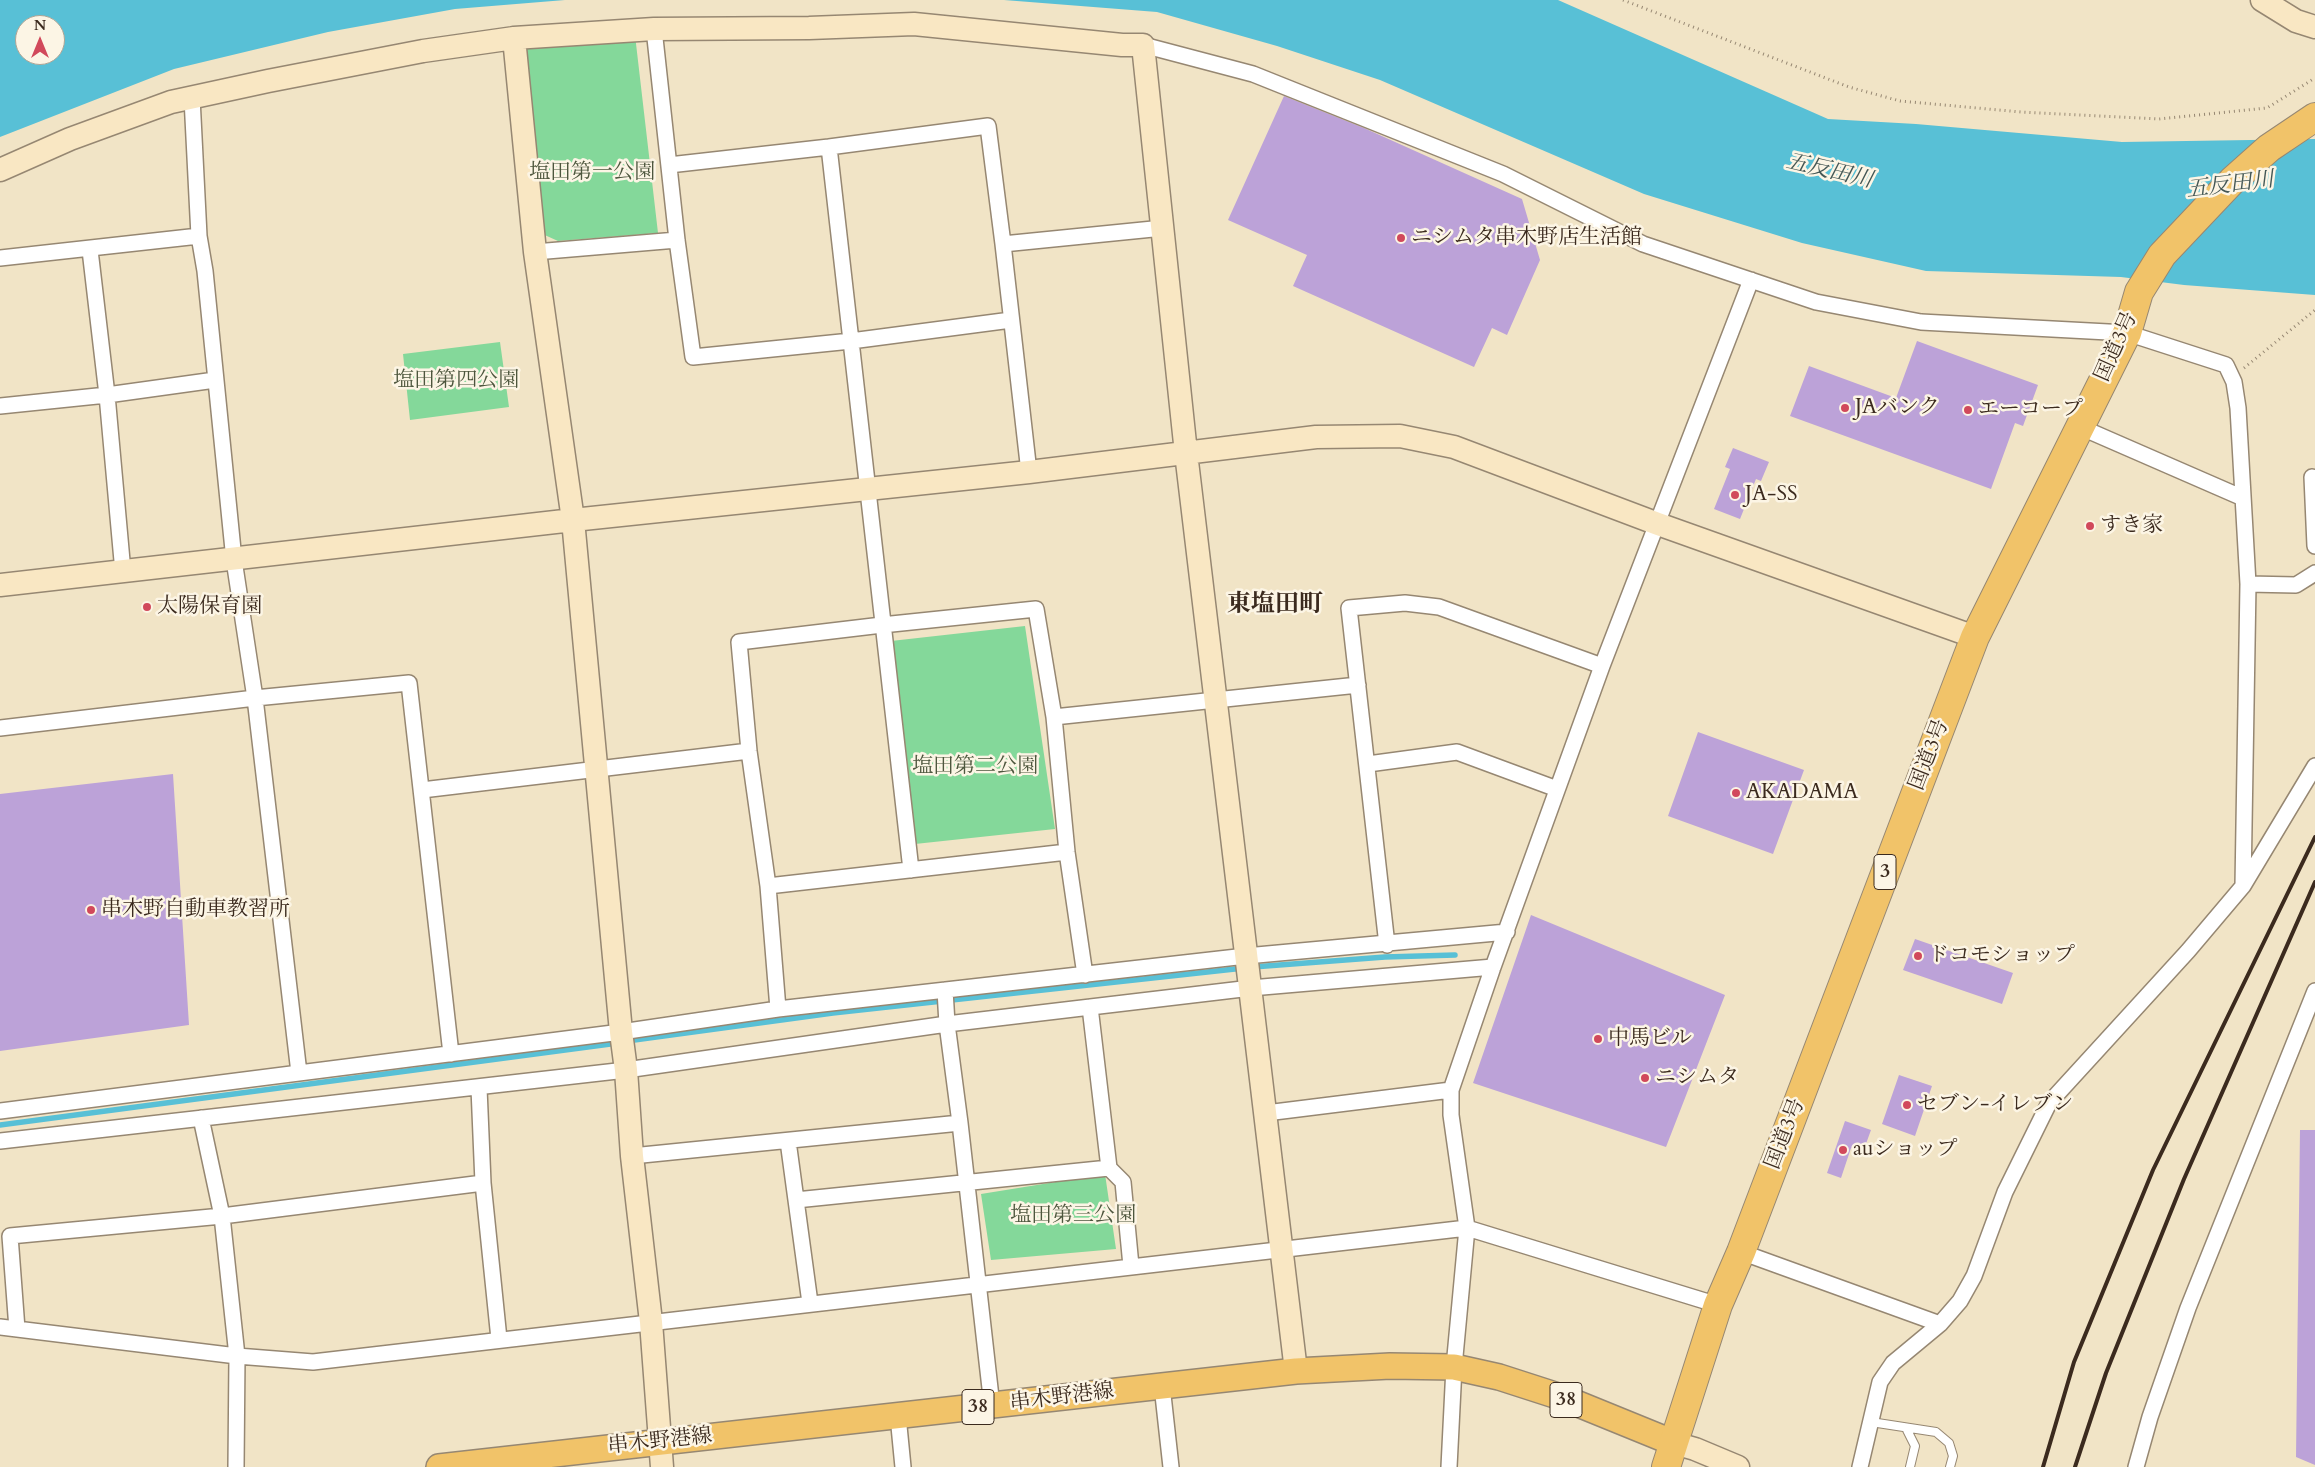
<!DOCTYPE html>
<meta charset="utf-8">
<style>
body{margin:0}
#map{position:relative;width:2315px;height:1467px;overflow:hidden;background:#f1e4c6;font-family:Cardo,serif}
canvas{display:block}
.north{position:absolute;left:15px;top:15px;width:50px;height:50px;box-sizing:border-box;background:#fcf5e5;border:1px solid #afa495;border-radius:50%;rotate:0deg;font-size:14px;font-weight:700;line-height:20px;text-align:center;color:#3b2a1e}
.north::after{content:'';display:block;margin:auto;width:18px;height:22px;background:#d1495b;clip-path:polygon(50% 0,100% 100%,50% 72%,0 100%)}
</style>
<div id="map">
<canvas width="2315" height="1467"></canvas>
<div class="north">N</div>
</div>
<script>
const g = document.querySelector('canvas').getContext('2d');
g.lineJoin = 'round';
function fill(path, color) { g.fillStyle = color; g.fill(path, 'evenodd'); }
const shape = rows => new Path2D(rows.map(r => 'M' + r).join(''));
function stroke(path, color, width, dash) { g.strokeStyle = color; g.lineWidth = width; g.lineCap = dash ? 'butt' : 'round'; g.setLineDash(dash || []); g.stroke(path); }
function write(font, color, halo, rows, align = 'center') {
  g.font = font + ' Cardo,"Noto Serif JP",serif'; g.lineWidth = 5; g.setLineDash([]); g.textBaseline = 'middle'; g.strokeStyle = halo; g.fillStyle = color; for (const [text, x, y, turn = 0] of rows) {
    g.save(); g.translate(x, y); g.rotate((+turn || 0) * Math.PI / 180); g.textAlign = isNaN(turn) ? turn : align; if (halo) g.strokeText(text, 0, 0); g.fillText(text, 0, 0); g.restore();
  }
}
const green = shape([
 [635,35,658,233,558,241,538,232,520,44],
 [500,342,509,407,410,420,403,354],
 [1025,626,1055,829,915,844,891,641],
 [1105,1174,1116,1249,991,1260,981,1194]
]);
const water = shape([
 [0,0,565,0,455,9,328,32,174,69,0,137],
 [25,25,55,25,55,55,25,55],
 [1004,0,1558,0,1828,119,1916,124,2122,142,2315,139,2315,295,2184,285,2121,277,1926,271,1802,243,1644,194,1380,80,1277,46,1157,12]
]);
const stream = shape([
 [1253,967,1385,957,1455,955],
 [627,1041,833,1013,1244,968],
 [0,1125,618,1043]
]);
const building = shape([
 [1284,96,1364,128,1522,199,1540,260,1507,335,1492,328,1474,367,1293,286,1307,255,1228,220],
 [1917,341,2038,385,2023,426,2015,423,1991,489,1790,416,1809,366,1896,398],
 [1733,448,1769,462,1761,481,1756,479,1740,519,1714,509,1730,469,1725,467],
 [1698,732,1804,770,1773,854,1668,816],
 [173,774,189,1025,0,1051,0,794],
 [1531,915,1725,995,1666,1147,1473,1083],
 [1915,939,2013,973,2002,1004,1903,970],
 [1899,1075,1932,1086,1915,1136,1882,1124],
 [1845,1121,1871,1130,1863,1152,1851,1148,1841,1178,1827,1173],
 [2300,1130,2315,1130,2315,1465,2296,1457]
]);
const path = shape([
 [1623,0,1849,87,1900,101,2021,112,2159,119,2267,108,2315,78],
 [2244,368,2315,310]
]);
const lane = shape([
 [1871,1422,1936,1432,1949,1443,1953,1456,1950,1467],
 [1906,1428,1915,1446,1910,1467]
]);
const street = shape([
 [654,29,677,240,693,357,851,341,1011,320],
 [1143,45,1253,74,1503,174,1643,244,1816,302,1921,322,2127,333,2226,365,2234,382,2238,408,2248,584,2243,886],
 [192,98,199,236,205,271,234,560,255,698,299,1073],
 [829,147,911,870],
 [669,165,829,147,988,126,1003,244,1029,472],
 [1003,244,1163,228],
 [90,250,107,395,123,572],
 [535,252,677,240],
 [0,258,199,236],
 [0,406,107,395,215,380],
 [2080,427,2243,498],
 [2312,477,2315,546],
 [2248,584,2296,585,2315,573],
 [1054,717,1358,685],
 [0,728,255,698,409,683,451,1054],
 [1368,764,1457,752,1557,789],
 [422,790,749,751],
 [768,886,1067,852],
 [1387,945,1349,608,1405,603,1439,607,1602,666],
 [945,990,947,1024,960,1123,992,1406],
 [1090,1007,1109,1168,1123,1182,1131,1266],
 [778,1009,768,886,749,751,739,642,882,625,1036,609,1054,717,1067,852,1085,975],
 [479,1088,483,1183,499,1339],
 [0,1111,621,1032,778,1009,1246,956,1507,932],
 [1266,1113,1451,1090],
 [201,1118,222,1216,237,1356,236,1467],
 [0,1141,626,1070,947,1024,1251,988,1493,967],
 [788,1141,810,1303],
 [632,1156,960,1123],
 [796,1200,1109,1168],
 [1741,1252,1940,1324],
 [0,1327,237,1356,313,1362,1467,1228,1718,1305],
 [17,1329,10,1236,222,1216,483,1183],
 [1162,1386,1171,1467],
 [898,1416,903,1467],
 [1449,1467,1454,1367,1467,1228,1451,1115,1451,1090,1493,967,1602,666,1751,280],
 [1860,1467,1880,1382,1893,1363,1940,1324,1960,1301,1974,1276,2005,1192,2049,1103,2188,951,2243,886,2315,766],
 [2136,1467,2150,1417,2188,1308,2315,991]
]);
const secondary = shape([
 [2262,0,2296,21,2315,27],
 [514,38,535,252,573,520,621,1032,626,1070,632,1156,651,1322,662,1467],
 [0,170,70,139,171,102,268,81,423,51,514,38,654,29,809,28,914,24,1122,45,1143,45,1186,453,1296,1371],
 [0,585,573,520,1029,472,1316,437,1400,436,1454,447,1658,524,1975,637],
 [1674,1443,1695,1449,1738,1467]
]);
const primary = shape([
 [439,1467,1296,1371,1390,1366,1454,1367,1499,1377,1561,1397,1674,1443]
]);
const highway = shape([
 [1666,1467,1718,1305,1741,1252,1975,637,2127,333,2139,292,2162,255,2232,181,2269,148,2315,117]
]);
const rail = shape([
 [2043,1467,2074,1362,2153,1170,2315,837],
 [2075,1467,2106,1373,2184,1179,2315,882]
]);
const markers = [
 [1401,238,5,"#d1495b"],
 [1845,408,5,"#d1495b"],
 [1968,410,5,"#d1495b"],
 [1735,495,5,"#d1495b"],
 [2090,526,5,"#d1495b"],
 [147,607,5,"#d1495b"],
 [1736,793,5,"#d1495b"],
 [91,910,5,"#d1495b"],
 [1918,956,5,"#d1495b"],
 [1598,1039,5,"#d1495b"],
 [1645,1078,5,"#d1495b"],
 [1907,1105,5,"#d1495b"],
 [1843,1150,5,"#d1495b"]
];
const shields = [
 [1885,872,22],
 [1566,1400,32],
 [978,1407,32]
];
const shieldNames = [
 ["3",1885,872],
 ["38",1566,1400],
 ["38",978,1407]
];
const parkNames = [
 ["塩田第一公園",592,173],
 ["塩田第四公園",456,381],
 ["塩田第二公園",975,767],
 ["塩田第三公園",1073,1216]
];
const poiNames = [
 ["ニシムタ串木野店生活館",1411,238],
 ["JAバンク",1855,408],
 ["エーコープ",1978,410],
 ["JA-SS",1745,495],
 ["すき家",2100,526],
 ["太陽保育園",157,607],
 ["AKADAMA",1746,793],
 ["串木野自動車教習所",101,910],
 ["ドコモショップ",1928,956],
 ["中馬ビル",1608,1039],
 ["ニシムタ",1655,1078],
 ["セブン-イレブン",1917,1105],
 ["auショップ",1853,1150]
];
const streetNames = [
 ["国道3号",2117,347,-66],
 ["国道3号",1930,755,-69],
 ["国道3号",1786,1134,-69],
 ["串木野港線",1062,1398,-7],
 ["串木野港線",660,1442,-6]
];
const waterNames = [
 ["五反田川",1829,172,13],
 ["五反田川",2230,186,-7]
];
const quarterNames = [
 ["東塩田町",1275,605]
];
fill(green, '#84d89a');
fill(water, '#58c0d6');
stroke(stream, '#58c0d6', 5.5);
fill(building, '#bca2d8');
stroke(lane, '#968772', 10);
stroke(street, '#968772', 18);
stroke(secondary, '#968772', 25);
stroke(primary, '#968772', 28);
stroke(highway, '#968772', 30);
stroke(path, '#968772', 3, [1, 4]);
stroke(lane, '#fff', 8);
stroke(street, '#fff', 15);
stroke(secondary, '#f9e7c3', 22);
stroke(primary, '#f1c369', 25);
stroke(highway, '#f1c369', 28);
stroke(rail, '#3b2a1e', 4);
for (const [x, y, r, color] of markers) { const dot = new Path2D(); dot.arc(x, y, r, 0, 2 * Math.PI); g.fillStyle = color; g.fill(dot); stroke(dot, '#fcf5e5', 2); }
for (const [x, y, w] of shields) { const box = new Path2D(); box.roundRect(x - w / 2, y - 17.5, w, 35, 4); g.fillStyle = '#fcf5e5'; g.fill(box); stroke(box, '#3b2a1e', 1); }
write('bold 20px', '#3b2a1e', null, shieldNames);
write('21px', '#4d563d', '#fcf5e5', parkNames);
write('21px', '#3b2a1e', '#fcf5e5', poiNames, 'left');
write('21px', '#3b2a1e', '#fcf5e5', streetNames);
write('italic 22px', '#445755', '#fcf5e5', waterNames);
write('bold 24px', '#3b2a1e', '#fcf5e5', quarterNames);
</script>
